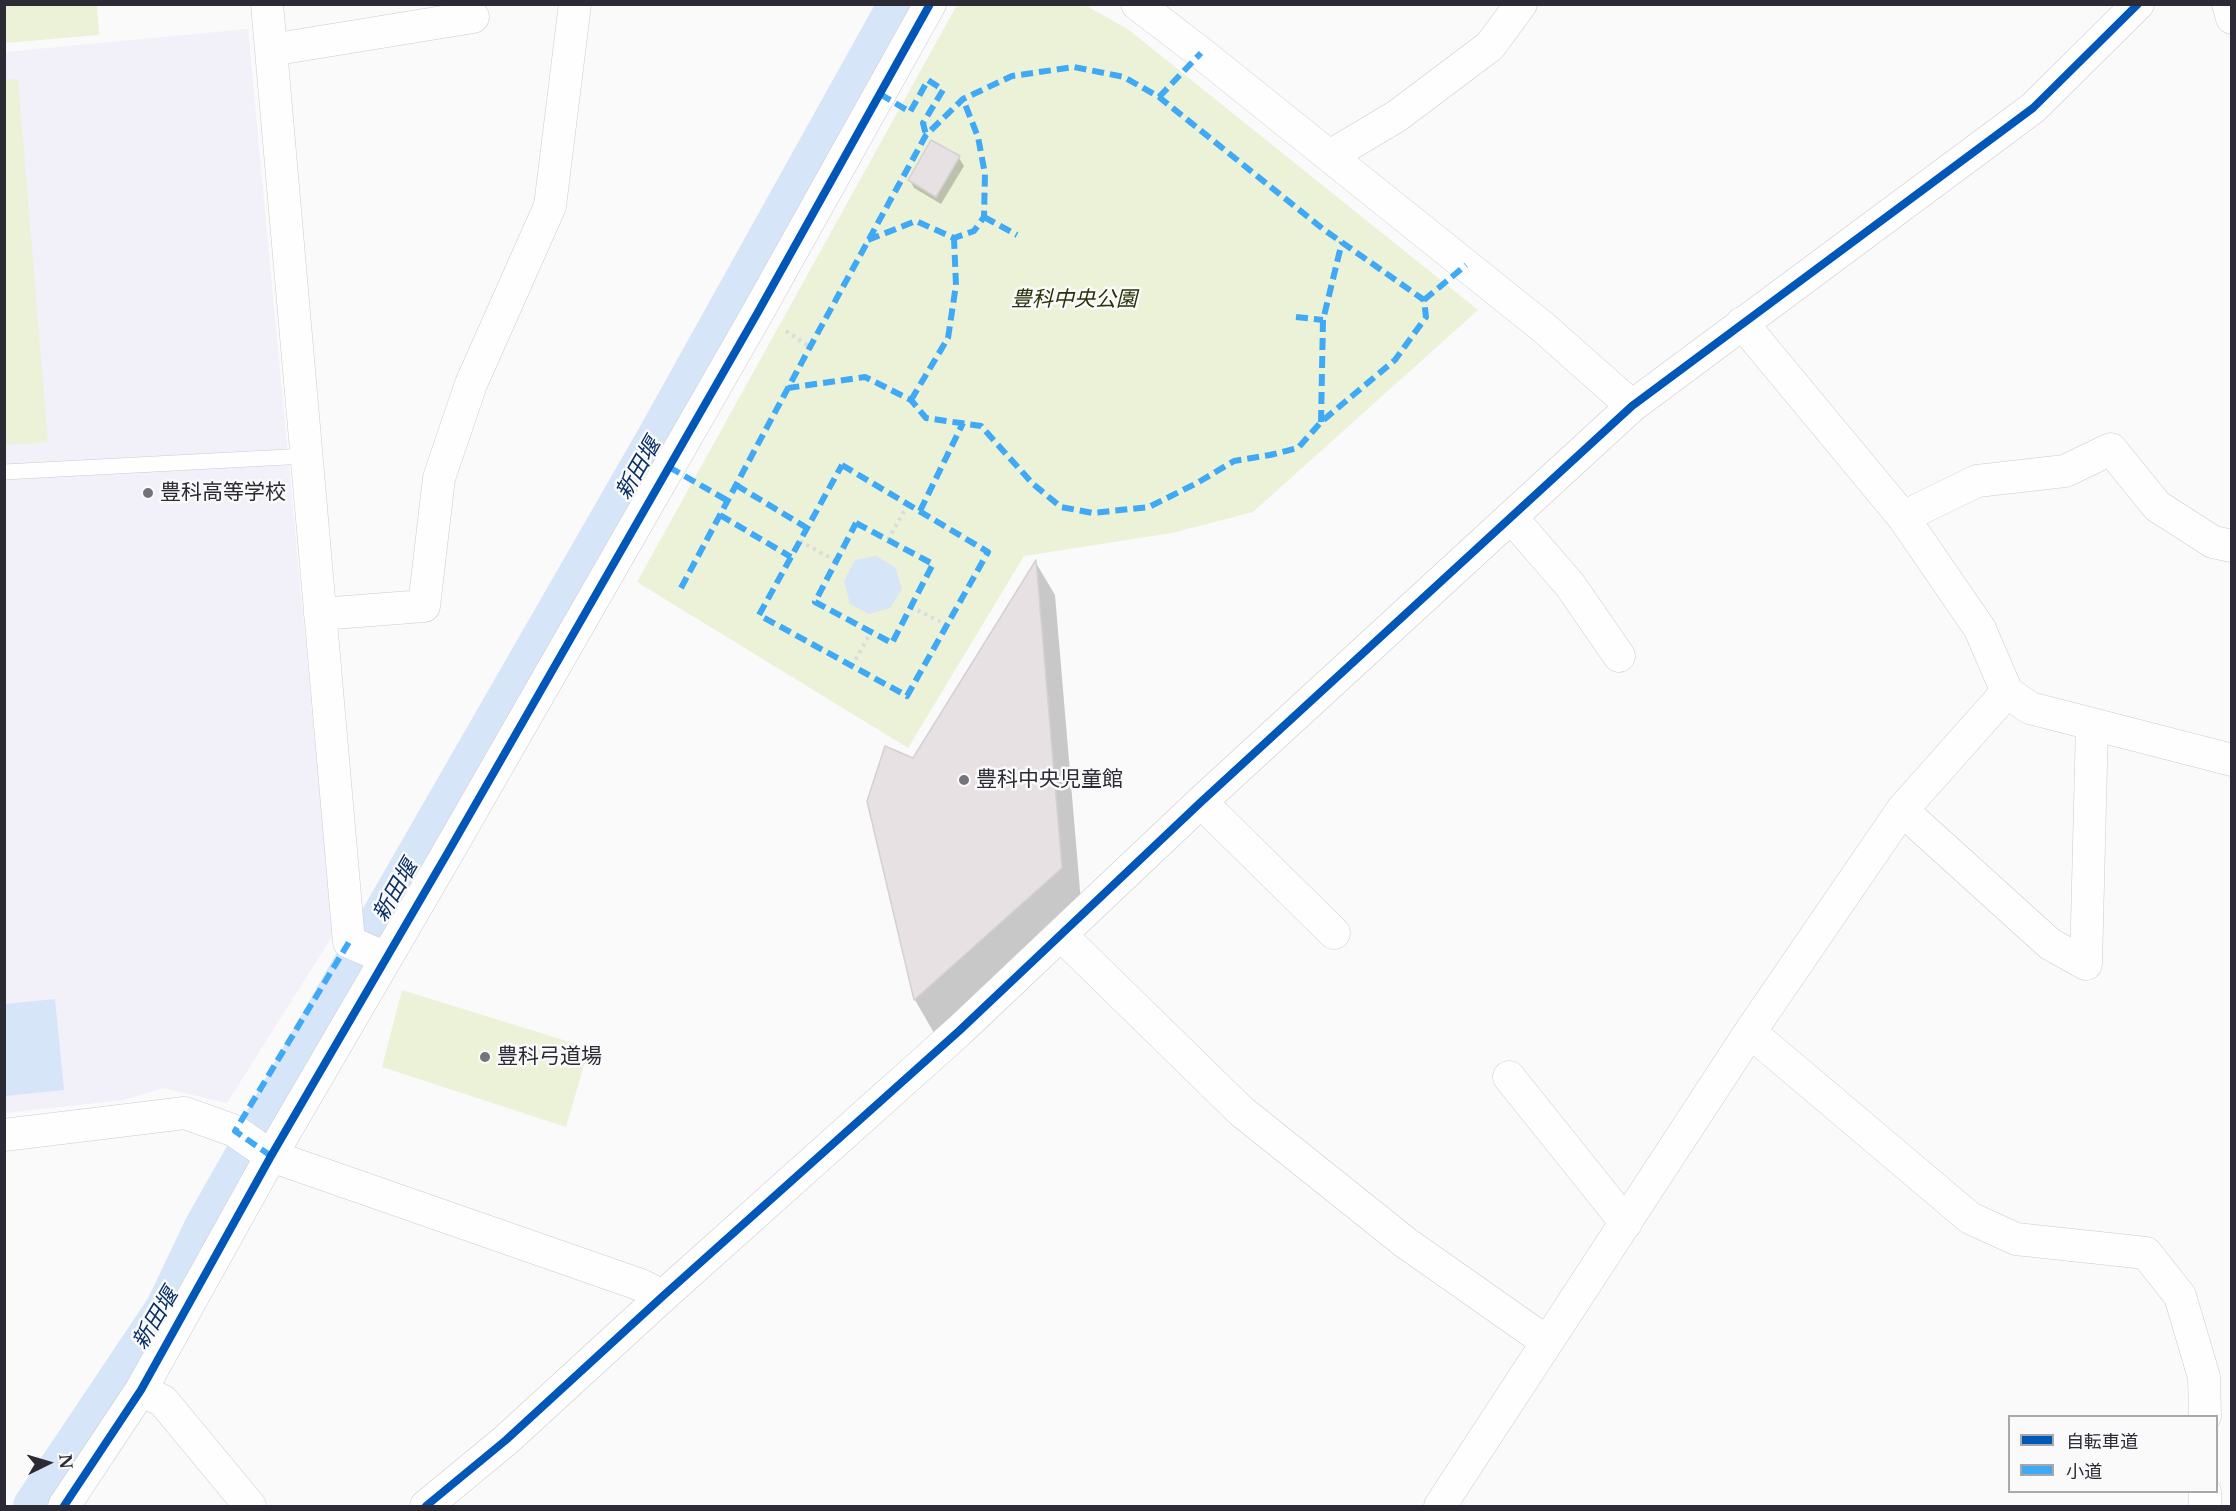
<!DOCTYPE html>
<meta charset="utf-8">
<style>
body{margin:0}
#map{position:relative;width:2236px;height:1511px;overflow:hidden;background:#fafafa;font-family:"Libre Baskerville","Noto Sans JP",serif}
canvas{display:block}
.frame{position:absolute;inset:0;border:6px solid #2c2a35;pointer-events:none}
.legend{position:absolute;left:2008px;top:1415px;width:210px;height:78px;box-sizing:border-box;background:#fafafa;border:2px solid #a8a7ab;margin:0;padding:8px 10px;list-style:none;font-size:18px;color:#2c2a35}
.legend li{display:flex;align-items:center;gap:12px;height:30px}
.legend b{width:30px;border:2px solid #a8a7ab}
.north{position:absolute;left:18px;top:1433px;width:60px;height:60px;-webkit-text-stroke:4px #fafafa;paint-order:stroke;rotate:85deg;font-size:16px;font-weight:700;line-height:24px;text-align:center;color:#2c2a35}
.north::after{content:'';display:block;margin:auto;width:21px;height:27px;background:#2c2a35;clip-path:polygon(50% 0,100% 100%,50% 72%,0 100%)}
</style>
<div id="map">
<canvas width="2236" height="1511"></canvas>
<div class="frame"></div>
<ul class="legend">
<li><b style="height:8px;background:#0057b8"></b>自転車道</li>
<li><b style="height:8px;background:#3fa9f5"></b>小道</li>
</ul>
<div class="north">N</div>
</div>
<script>
const g = document.querySelector('canvas').getContext('2d');
g.lineJoin = 'round';
function fill(path, color) { g.fillStyle = color; g.fill(path, 'evenodd'); }
const shape = rows => new Path2D(rows.map(r => 'M' + r).join(''));
function stroke(path, color, width, dash) { g.strokeStyle = color; g.lineWidth = width; g.lineCap = dash ? 'butt' : 'round'; g.setLineDash(dash || []); g.stroke(path); }
function write(font, color, halo, rows, align = 'center') {
  g.font = font + ' "Libre Baskerville","Noto Sans JP",serif'; g.lineWidth = 5; g.setLineDash([]); g.textBaseline = 'middle'; g.strokeStyle = halo; g.fillStyle = color; for (const [text, x, y, turn = 0] of rows) {
    g.save(); g.translate(x, y); g.rotate((+turn || 0) * Math.PI / 180); g.textAlign = isNaN(turn) ? turn : align; if (halo) g.strokeText(text, 0, 0); g.fillText(text, 0, 0); g.restore();
  }
}
const built = shape([
 [248,29,333,935,227,1103,163,1088,124,1100,5,1113,5,52]
]);
const green = shape([
 [5,4,97,5,99,35,5,43],
 [957,5,1085,5,1129,30,1478,310,1253,512,1172,533,1024,556,908,748,637,582],
 [18,79,48,442,5,445,4,80],
 [402,990,589,1048,566,1127,382,1067]
]);
const water = shape([
 [876,556,895,567,902,589,890,608,869,614,850,604,844,581,855,560],
 [55,999,64,1090,5,1096,5,1004]
]);
const shadow = shape([
 [959,158,964,166,941,204,914,188,910,180],
 [1036,563,1055,595,1081,902,934,1033,915,1000,868,801,913,760]
]);
const canal = shape([
 [373,931,657,437,898,4],
 [33,1506,165,1309,204,1227,352,966]
]);
const building = shape([
 [931,140,960,156,936,197,908,180,931,140],
 [1036,560,1062,868,914,1000,867,801,885,746,913,758,1036,560]
]);
const path = shape([
 [786,331,810,347],
 [888,540,908,504],
 [800,541,836,561],
 [911,607,947,625],
 [852,666,871,632]
]);
const lane = shape([
 [4,472,306,456]
]);
const street = shape([
 [267,4,349,942,386,958],
 [1137,4,1201,53,1544,328,1632,406],
 [2228,4,2232,18],
 [271,50,473,17],
 [1330,156,1397,116,1490,46,1521,4],
 [1511,517,1570,585,1619,656],
 [1903,517,1977,481,2065,471,2111,449,2157,506,2213,542,2232,546],
 [320,614,424,606,439,478,471,384,550,206,575,4],
 [2007,692,2030,708,2232,760],
 [1201,802,1334,933],
 [1902,810,2050,944,2086,964,2092,724],
 [1061,935,1241,1111,1406,1243,1547,1342],
 [1750,1032,1970,1218,2016,1239,2146,1253,2180,1296,2204,1377,2205,1416],
 [1509,1077,1626,1223],
 [4,1135,185,1113,235,1131,271,1156,641,1285,663,1296],
 [141,1390,163,1401,250,1506],
 [2205,1492,2205,1506],
 [64,1506,141,1390,271,1156,447,854,758,312,930,4],
 [426,1506,506,1440,663,1296,959,1031,1201,802,1632,406,2033,108,2138,4],
 [1440,1506,1750,1032,1902,810,2007,692,1980,629,1903,517,1742,323]
]);
const quiet = shape([
 [880,94,910,112,928,80,943,90,923,123,926,135],
 [1159,97,1201,53],
 [984,217,1017,235],
 [868,240,916,221,954,238,974,231,984,217,985,174,978,137,963,99],
 [1424,300,1466,265],
 [1296,317,1323,320],
 [911,400,948,338,956,285,954,238],
 [1321,422,1323,320,1342,242],
 [842,465,988,552,907,696,759,615,842,465],
 [669,467,728,501],
 [736,485,807,528],
 [920,511,963,423],
 [720,515,791,557],
 [856,523,933,564,892,643,815,602,856,523],
 [681,588,736,485,810,347,926,135,963,99,1012,76,1074,67,1124,77,1159,97,1323,229,1424,300,1426,317,1395,360,1321,422,1298,448,1270,455,1234,461,1197,483,1149,507,1093,513,1061,507,1033,484,981,426,926,418,911,400,865,377,788,388],
 [271,1156,235,1131,349,942]
]);
const cycleway = shape([
 [64,1506,141,1390,271,1156,447,854,758,312,930,4],
 [426,1506,506,1440,663,1296,959,1031,1201,802,1632,406,2033,108,2138,4]
]);
const markers = [
 [148,493,6,"#74737a"],
 [964,780,6,"#74737a"],
 [485,1057,6,"#74737a"]
];
const parkNames = [
 ["豊科中央公園",1074,300]
];
const poiNames = [
 ["豊科高等学校",160,493],
 ["豊科中央児童館",976,780],
 ["豊科弓道場",497,1057]
];
const waterNames = [
 ["新田堰",639,469,-60],
 ["新田堰",396,891,-60],
 ["新田堰",156,1319,-59]
];
fill(built, '#f2f0f8');
fill(green, '#ebf2d8');
fill(water, '#d7e5f9');
fill(shadow, '#0003');
stroke(canal, '#d7e5f9', 40);
fill(building, '#e8e1e4');
stroke(building, '#d6d0d2', 1.5);
stroke(lane, '#cccbd1', 16);
stroke(street, '#cccbd1', 33);
stroke(path, '#dbdbdb', 4, [3, 4.5]);
stroke(lane, '#fefefe', 15);
stroke(street, '#fefefe', 32);
stroke(quiet, '#3fa9f5', 6, [12, 6]);
stroke(cycleway, '#0057b8', 8);
for (const [x, y, r, color] of markers) { const dot = new Path2D(); dot.arc(x, y, r, 0, 2 * Math.PI); g.fillStyle = color; g.fill(dot); stroke(dot, '#fafafa', 2); }
write('italic 21px', '#293209', '#fafafa', parkNames);
write('21px', '#2c2a35', '#fafafa', poiNames, 'left');
write('italic 22px', '#092f66', '#fafafa', waterNames);
</script>
